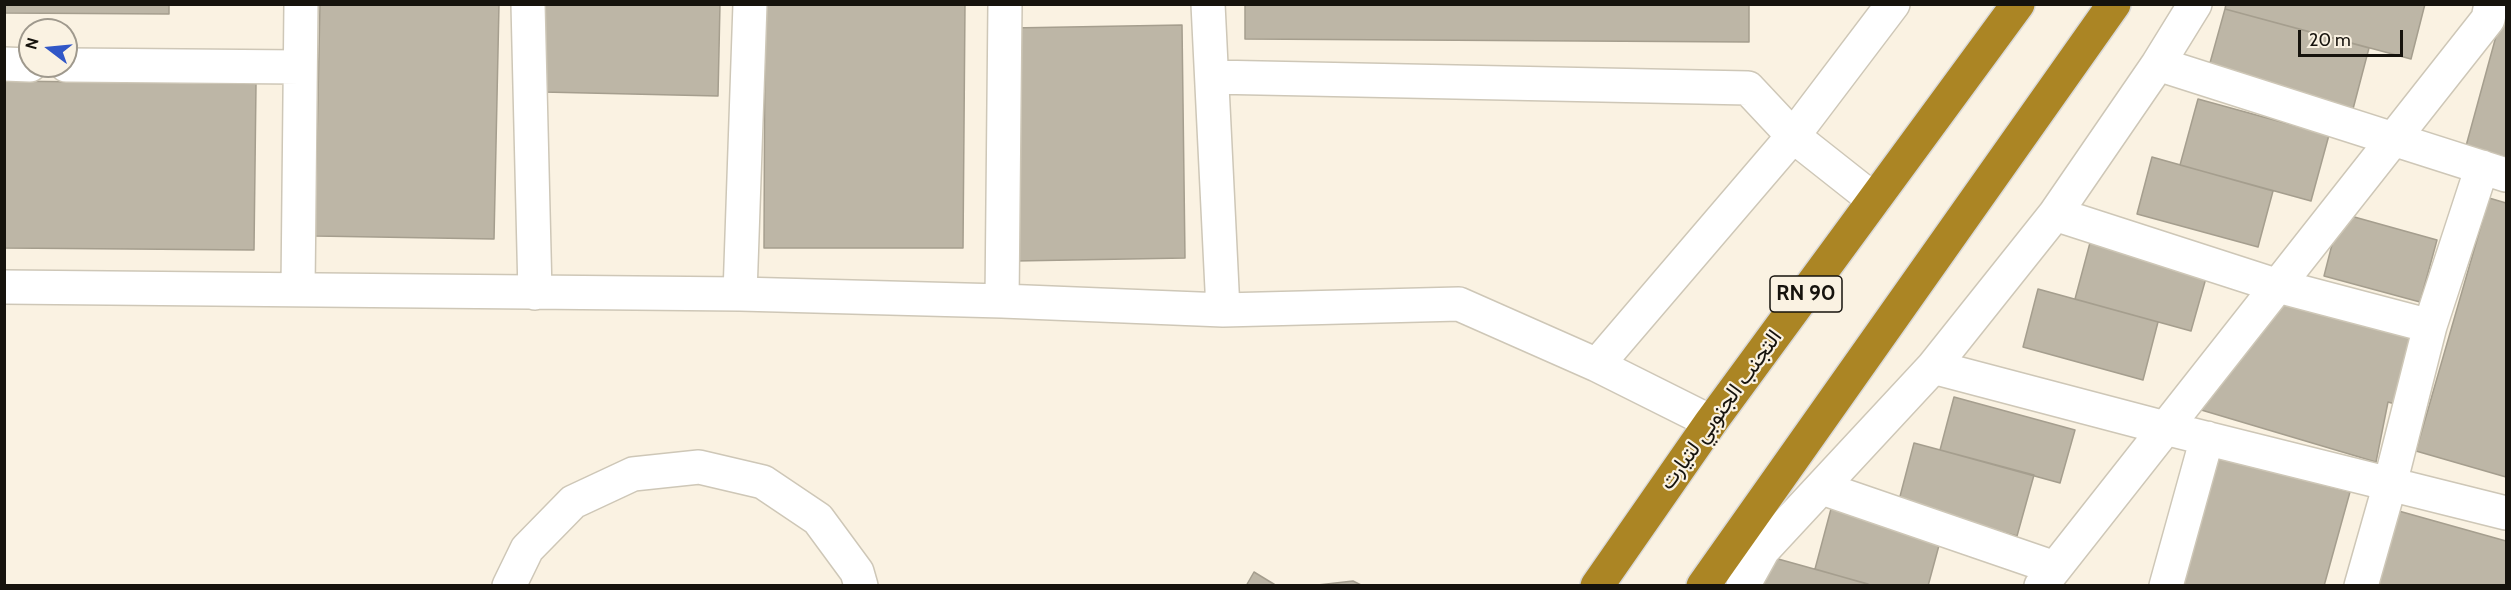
<!DOCTYPE html>
<meta charset="utf-8">
<style>
body{margin:0}
#map{position:relative;width:2511px;height:590px;overflow:hidden;background:#faf2e2;font-family:Cabin,sans-serif}
canvas{display:block}
.frame{position:absolute;inset:0;border:6px solid #16130d;pointer-events:none}
.north{position:absolute;left:18px;top:18px;width:60px;height:60px;box-sizing:border-box;background:#faf2e2;border:2px solid #9f998d;border-radius:50%;rotate:286deg;font-size:16px;font-weight:700;line-height:24px;text-align:center;color:#16130d}
.north::after{content:'';display:block;margin:auto;width:21px;height:27px;background:#3157c7;clip-path:polygon(50% 0,100% 100%,50% 72%,0 100%)}
.scale{position:absolute;left:2298px;top:30px;width:105px;height:27px;box-sizing:border-box;border:3px solid #16130d;border-top:0;padding-left:8px;font-size:18px;line-height:21px;white-space:nowrap;color:#16130d;-webkit-text-stroke:4px #faf2e2;paint-order:stroke}
</style>
<div id="map">
<canvas width="2511" height="590"></canvas>
<div class="frame"></div>
<div class="north">N</div>
<div class="scale">20 m</div>
</div>
<script>
const g = document.querySelector('canvas').getContext('2d');
g.lineJoin = 'round';
function fill(path, color) { g.fillStyle = color; g.fill(path, 'evenodd'); }
const shape = rows => new Path2D(rows.map(r => 'M' + r).join(''));
function stroke(path, color, width, dash) { g.strokeStyle = color; g.lineWidth = width; g.lineCap = dash ? 'butt' : 'round'; g.setLineDash(dash || []); g.stroke(path); }
function write(font, color, halo, rows, align = 'center') {
  g.font = font + ' Cabin,Vazirmatn,sans-serif'; g.lineWidth = 4.5; g.setLineDash([]); g.textBaseline = 'middle'; g.strokeStyle = halo; g.fillStyle = color; for (const [text, x, y, turn = 0] of rows) {
    g.save(); g.translate(x, y); g.rotate((+turn || 0) * Math.PI / 180); g.textAlign = isNaN(turn) ? turn : align; if (halo) g.strokeText(text, 0, 0); g.fillText(text, 0, 0); g.restore();
  }
}
const building = shape([
 [4,4,169,4,169,14,4,13,4,4],
 [320,4,499,4,494,239,315,236,320,4],
 [545,4,720,4,718,96,543,92,545,4],
 [765,4,965,4,963,248,764,248,765,4],
 [1245,4,1749,4,1749,42,1245,39,1245,4],
 [2226,4,2425,4,2411,59,2225,9,2226,4],
 [2225,9,2369,48,2353,109,2208,70,2225,9],
 [2501,18,2506,19,2506,157,2466,146,2501,18],
 [1182,25,1185,258,1015,261,1011,28,1182,25],
 [4,81,256,84,254,250,4,248,4,81],
 [2198,99,2329,135,2311,201,2180,165,2198,99],
 [2152,157,2273,191,2258,247,2137,214,2152,157],
 [2489,198,2506,203,2506,477,2416,451,2489,198],
 [2340,213,2437,240,2420,302,2324,276,2340,213],
 [2091,239,2208,271,2191,331,2075,299,2091,239],
 [2038,289,2158,322,2143,380,2023,347,2038,289],
 [2285,301,2419,335,2402,406,2388,402,2376,462,2198,409,2285,301],
 [1954,397,2075,430,2060,483,1940,450,1954,397],
 [1914,443,2034,475,2017,536,1898,504,1914,443],
 [2212,455,2350,492,2324,586,2176,586,2212,455],
 [2388,508,2506,541,2506,586,2367,586,2388,508],
 [1831,509,1941,538,1928,586,1874,586,1815,569,1831,509],
 [1771,557,1868,584,1868,586,1763,586,1771,557],
 [1254,572,1277,586,1246,586,1254,572],
 [1353,581,1363,586,1309,586,1353,581]
]);
const minor = shape([
 [528,4,535,293],
 [1208,4,1223,310],
 [4,64,30,65],
 [2158,64,2506,175],
 [66,65,300,67],
 [1212,77,1748,88,1793,136,1874,200],
 [2055,214,2278,286,2430,326],
 [4,287,740,294,1002,301,1223,310,1459,304,1597,365,1711,422],
 [298,289,301,4],
 [740,294,750,4],
 [1002,301,1005,4],
 [1597,365,1793,136,1893,4],
 [1933,367,2165,428,2506,513],
 [1822,488,2055,568],
 [509,586,527,549,573,502,633,474,699,467,763,482,818,519,857,572,861,586],
 [1743,586,1763,550,1933,367,2055,214,2158,64,2195,4],
 [2041,586,2488,19,2491,4],
 [2166,586,2207,438],
 [2361,586,2390,484,2430,326,2482,167]
]);
const highway = shape([
 [1597,586,1711,422,2018,4],
 [1703,586,2114,4]
]);
const shields = [
 [1806,294,72]
];
const shieldNames = [
 ["RN 90",1806,294]
];
const streetNames = [
 ["التجنب الجنوبي لتيارت",1721,410,-54]
];
fill(building, '#bdb6a6');
stroke(building, '#a59e8e', 1.5);
stroke(minor, '#cec7b7', 36);
stroke(highway, '#dad9d8', 36);
stroke(minor, '#fff', 33);
stroke(highway, '#ab8524', 33);
for (const [x, y, w] of shields) { const box = new Path2D(); box.roundRect(x - w / 2, y - 18, w, 36, 4.5); g.fillStyle = '#faf2e2'; g.fill(box); stroke(box, '#16130d', 1.5); }
write('bold 21px', '#16130d', null, shieldNames);
write('22px', '#16130d', '#faf2e2', streetNames);
</script>
